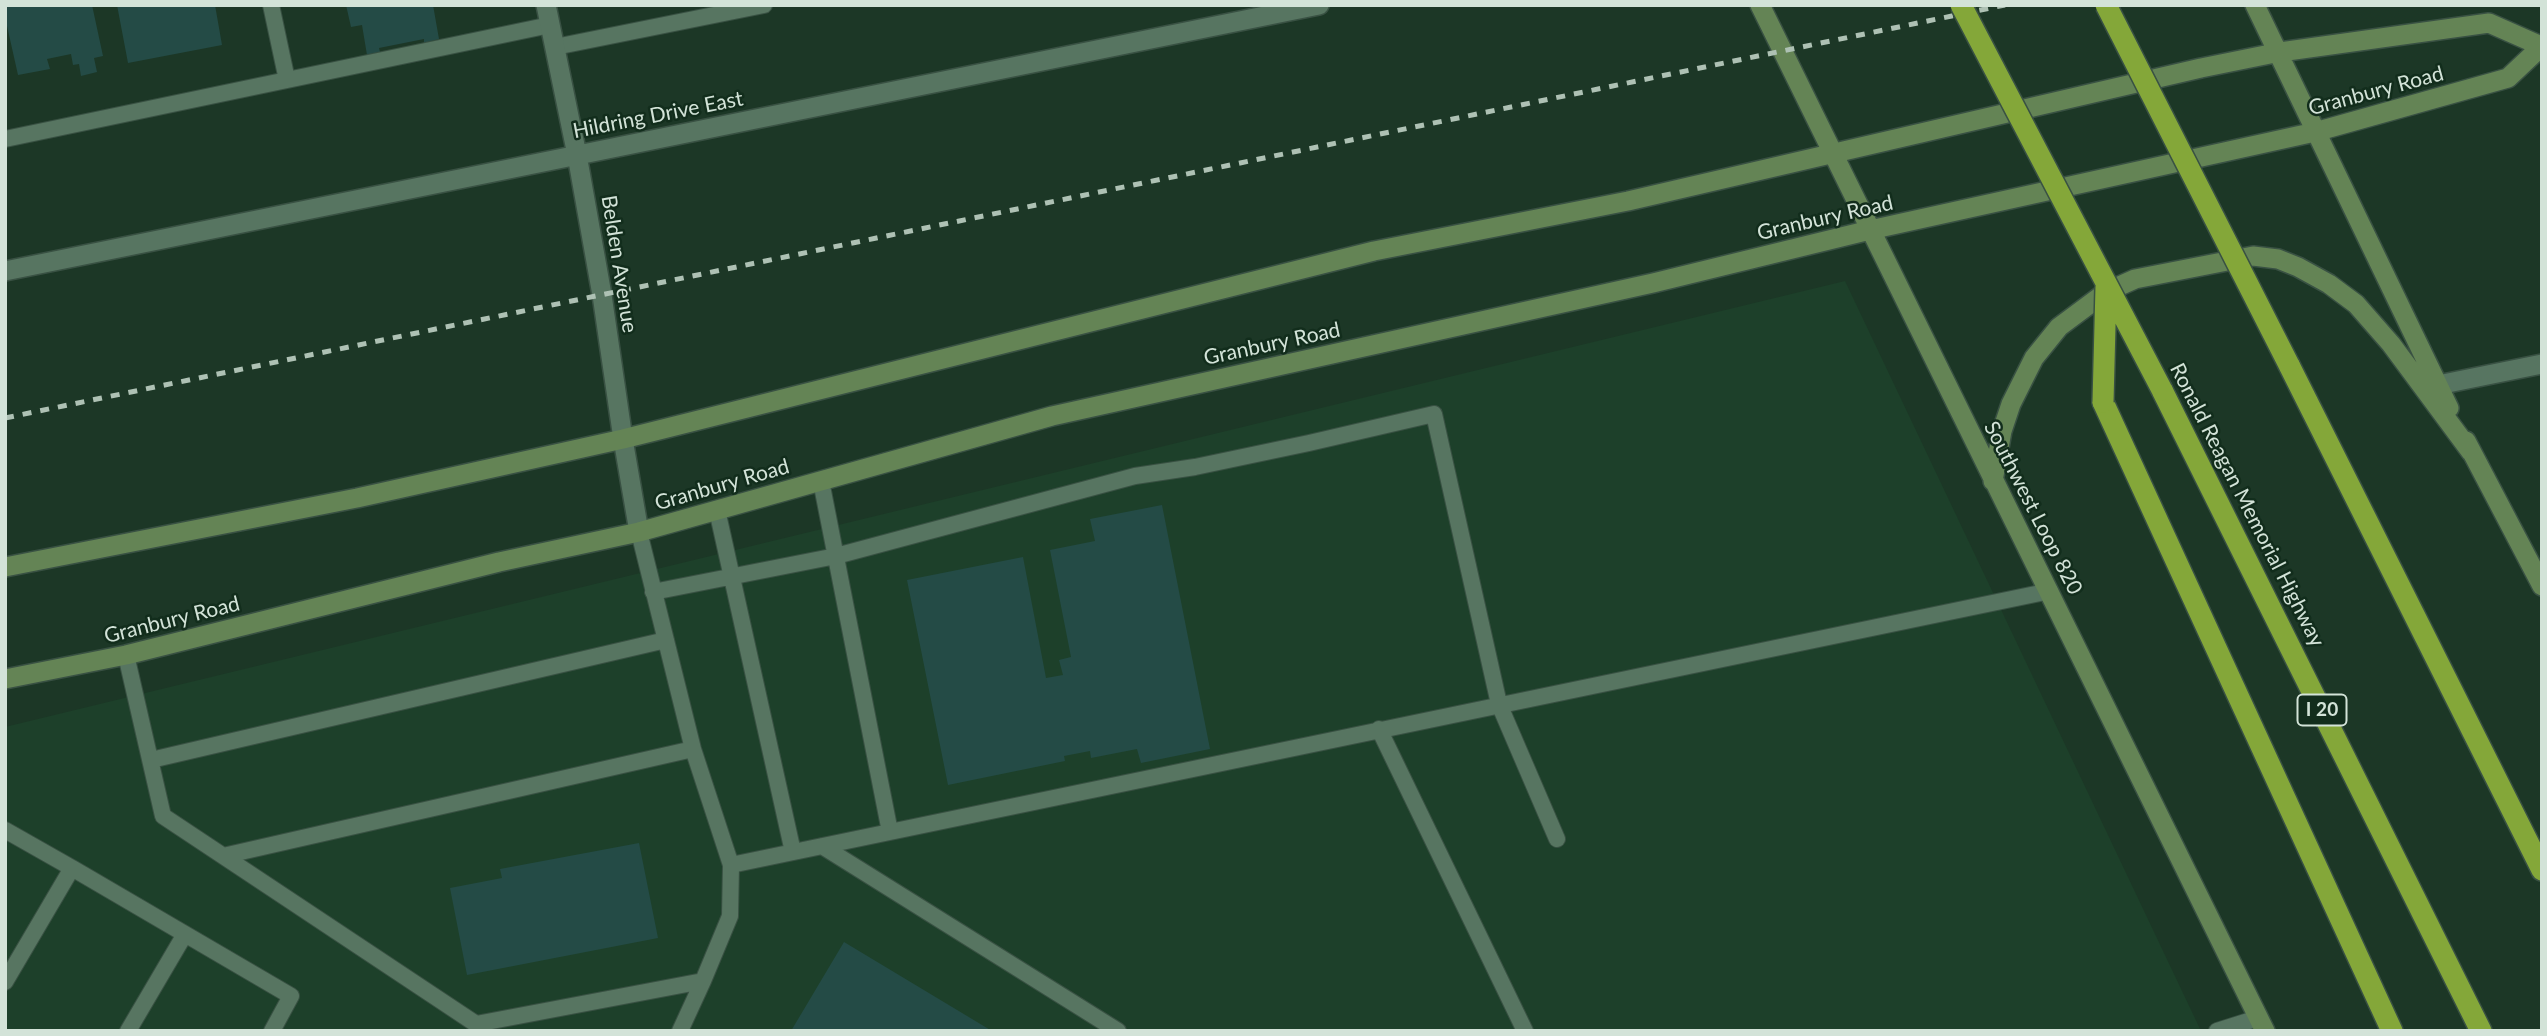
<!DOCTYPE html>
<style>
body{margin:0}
#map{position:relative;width:2547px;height:1036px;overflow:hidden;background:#1c3726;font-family:Lato,sans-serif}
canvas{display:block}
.frame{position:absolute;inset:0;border:7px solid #d3e3d8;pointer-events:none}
</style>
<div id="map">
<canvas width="2547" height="1036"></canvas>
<div class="frame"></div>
</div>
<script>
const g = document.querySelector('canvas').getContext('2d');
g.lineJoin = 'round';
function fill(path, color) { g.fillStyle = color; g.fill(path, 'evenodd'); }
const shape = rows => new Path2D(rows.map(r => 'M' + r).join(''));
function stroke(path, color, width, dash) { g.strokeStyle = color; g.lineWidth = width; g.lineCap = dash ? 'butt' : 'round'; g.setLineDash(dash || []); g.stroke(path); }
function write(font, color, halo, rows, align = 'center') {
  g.font = font + ' Lato,sans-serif'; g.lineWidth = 5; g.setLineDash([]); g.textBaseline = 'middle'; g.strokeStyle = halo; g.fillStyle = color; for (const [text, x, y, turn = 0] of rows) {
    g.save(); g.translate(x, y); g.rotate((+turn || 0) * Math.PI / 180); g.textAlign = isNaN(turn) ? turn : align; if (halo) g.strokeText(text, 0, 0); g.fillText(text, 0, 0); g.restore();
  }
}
const built = shape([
 [1845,281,2201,1031,5,1031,5,727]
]);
const building = shape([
 [5,5,92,5,103,56,94,58,97,72,81,76,79,64,73,65,71,54,47,59,50,69,18,75,5,17],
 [117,5,215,5,222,45,128,63],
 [346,5,433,5,439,39,424,43,424,39,379,48,380,52,367,55,362,25,351,27],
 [1162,505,1210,749,1141,763,1137,749,1091,758,1090,751,1064,756,1065,761,948,785,907,580,1023,557,1046,678,1063,675,1059,660,1071,657,1050,550,1095,541,1090,519],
 [639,843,658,938,467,975,450,888,502,878,500,869],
 [844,942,992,1031,791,1031]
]);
const service = shape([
 [271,5,287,80],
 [555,47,764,5],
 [5,139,550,25],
 [821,481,890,832],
 [717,510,793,852],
 [653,592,836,556,1135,476,1195,467,1309,443,1434,414,1499,704,1557,839],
 [126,655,163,816,476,1024,703,981,730,916,731,865,693,749,639,532],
 [1379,729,1525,1031],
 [151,760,666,640],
 [5,830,72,868],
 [822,846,1118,1031],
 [223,856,693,749],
 [731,865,2050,591],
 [5,982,72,868,291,996,272,1031],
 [128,1031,185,934],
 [680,1031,703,981],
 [2217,1031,2258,1018]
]);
const minor = shape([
 [546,5,577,155,602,295,623,439,639,532],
 [5,271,1319,5],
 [2438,385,2542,364]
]);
const secondary = shape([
 [1760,5,2265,1031],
 [2255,5,2449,408],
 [2466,441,2542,586],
 [1993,481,2002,431,2011,404,2034,358,2059,327,2106,292,2135,279,2253,256,2278,259,2298,267,2329,284,2356,304,2391,344,2471,452],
 [5,567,357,498,623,439,1374,251,1628,201,2201,68,2280,52,2489,23,2541,46],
 [5,679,126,655,499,562,639,532,1052,416,1653,283,1870,230,2315,132,2508,78,2542,46]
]);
const motorway = shape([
 [2289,365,2542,870],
 [2162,390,2481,1031],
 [2103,402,2392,1031]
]);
const rail = shape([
 [5,418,2005,5]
]);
const motorwayBridge = shape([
 [1961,5,2162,390],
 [2106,5,2289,365],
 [2103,402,2106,287]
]);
const shields = [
 [2322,710,49]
];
const shieldNames = [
 ["I 20",2322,710]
];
const streetNames = [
 ["Granbury Road",2376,91,-15],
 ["Hildring Drive East",658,115,-11],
 ["Granbury Road",1825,218,-13],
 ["Belden Avenue",619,264,81],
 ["Granbury Road",1272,344,-12],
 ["Granbury Road",722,485,-16],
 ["Ronald Reagan Memorial Highway",2247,505,63],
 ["Southwest Loop 820",2033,508,63],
 ["Granbury Road",172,620,-14]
];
fill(built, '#1d402a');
fill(building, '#244b46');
stroke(service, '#395143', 18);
stroke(minor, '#395143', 22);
stroke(secondary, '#395143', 22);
stroke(motorway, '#395143', 24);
stroke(service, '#577561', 16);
stroke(minor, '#577561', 19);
stroke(secondary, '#648455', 19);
stroke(motorway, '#84a739', 21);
stroke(rail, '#aec1b4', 5, [9, 9]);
stroke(motorwayBridge, '#395143', 24, []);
stroke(motorwayBridge, '#84a739', 21);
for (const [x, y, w] of shields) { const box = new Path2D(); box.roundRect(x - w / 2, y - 15.5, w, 31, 5); g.fillStyle = '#122d1c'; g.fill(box); stroke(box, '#d3e3d8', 2); }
write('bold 19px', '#d3e3d8', null, shieldNames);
write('21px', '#d3e3d8', '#122d1c', streetNames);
</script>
